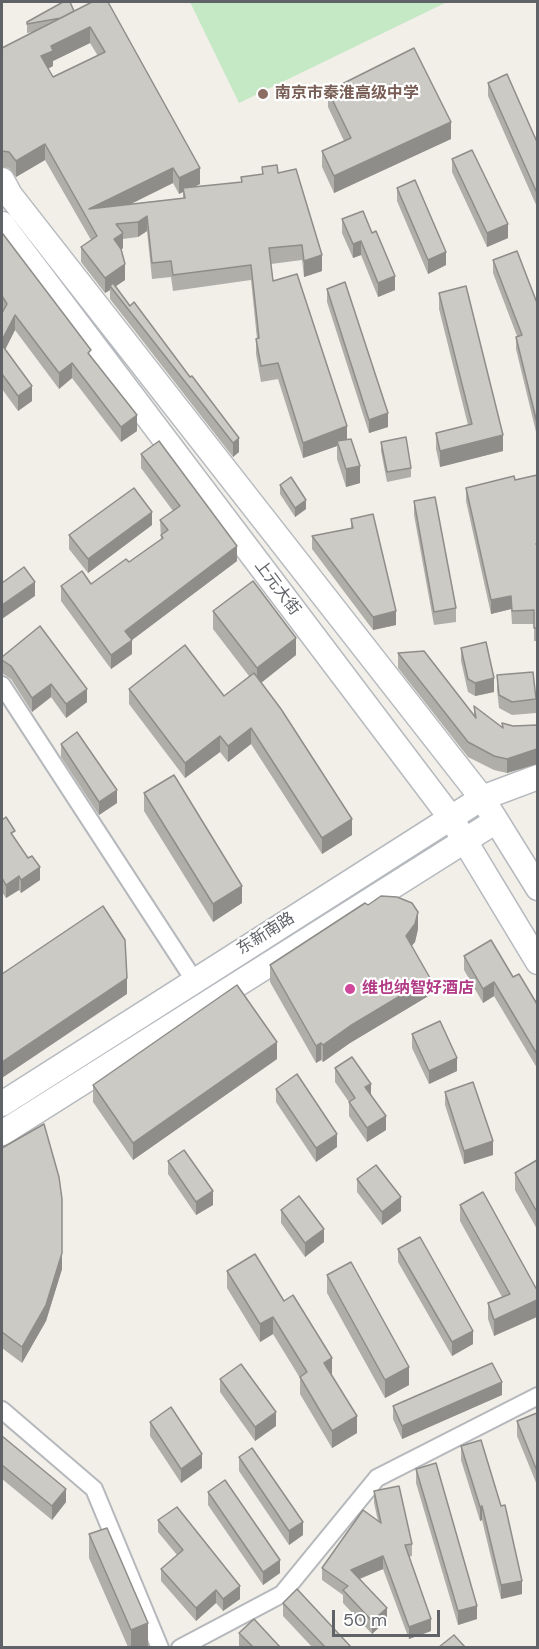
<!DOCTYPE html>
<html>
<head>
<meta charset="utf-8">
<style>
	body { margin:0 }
	#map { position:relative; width:539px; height:1649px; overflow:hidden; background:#f1efe8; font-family:"DM Sans",sans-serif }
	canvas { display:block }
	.frame { position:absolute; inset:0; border:3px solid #5f6368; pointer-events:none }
	.scale { position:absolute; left:332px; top:1610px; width:108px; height:27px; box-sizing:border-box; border:3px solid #5f6368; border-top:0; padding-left:8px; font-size:18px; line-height:21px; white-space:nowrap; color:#5f6368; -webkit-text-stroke:4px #fff; paint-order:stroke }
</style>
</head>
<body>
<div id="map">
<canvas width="539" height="1649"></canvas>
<div class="frame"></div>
<div class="scale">50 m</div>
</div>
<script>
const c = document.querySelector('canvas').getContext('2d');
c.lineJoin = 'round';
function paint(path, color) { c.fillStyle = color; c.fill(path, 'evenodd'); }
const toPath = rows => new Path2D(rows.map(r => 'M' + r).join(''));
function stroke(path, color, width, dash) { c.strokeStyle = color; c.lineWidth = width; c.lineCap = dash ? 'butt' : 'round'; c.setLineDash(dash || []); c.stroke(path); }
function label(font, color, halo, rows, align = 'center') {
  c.font = font + ' "DM Sans","Noto Sans SC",sans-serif'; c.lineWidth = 4.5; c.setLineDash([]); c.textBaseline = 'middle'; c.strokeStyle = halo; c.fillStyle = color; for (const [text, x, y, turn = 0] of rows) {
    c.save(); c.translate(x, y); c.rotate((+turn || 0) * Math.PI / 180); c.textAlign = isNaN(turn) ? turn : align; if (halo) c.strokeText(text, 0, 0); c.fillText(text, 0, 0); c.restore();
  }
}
paint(toPath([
	[190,2,447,2,239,103]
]), '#c5e8c5');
const minor = toPath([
	[2,685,194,980],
	[2,1410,94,1489,160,1648],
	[180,1648,282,1594,377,1478,538,1396]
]);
const secondary = toPath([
	[2,180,10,195,482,798,538,888],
	[2,224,451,818,538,962],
	[2,1104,482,798,538,777],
	[2,1133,496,821]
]);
stroke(minor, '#b5b8bc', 20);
stroke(secondary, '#b6babf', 27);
stroke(minor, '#fff', 16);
stroke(secondary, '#fff', 24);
paint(toPath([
	[92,2,200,184,193,187,241,182,262,174,262,167,278,173,322,271,304,277,302,260,271,264,273,281,347,440,360,483,346,487,337,459,337,446,303,458,278,379,261,382,256,354,256,339,257,339,251,280,173,291,171,277,152,279,147,231,138,237,123,239,123,248,121,250,125,280,115,286,130,306,134,302,239,452,233,457,110,299,110,290,105,293,81,262,81,247,91,240,45,160,16,177,9,168,2,167,2,48,33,32,27,33,27,22,74,11],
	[90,43,98,56,53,77,48,69,53,66,53,61],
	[173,183,179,194,183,192,183,198,131,204],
	[488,83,537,142,537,207,488,96],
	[328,91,451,139,334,193,322,167,322,151,344,141,328,107],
	[452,159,508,238,487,247,452,172],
	[397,188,446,265,428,274,397,201],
	[342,219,372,233,395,290,378,297,361,255,353,258,342,233],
	[2,235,91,356,137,431,121,442,72,378,59,389,15,330,5,349,32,401,18,411,2,389],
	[493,260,537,303,537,436,516,349,516,337,517,336,493,273],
	[327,289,388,427,369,433,327,302],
	[439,293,503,451,440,467,436,449,436,433,468,425,439,309],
	[381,442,411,468,411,477,387,482,381,451],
	[141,454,237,561,132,640,132,654,111,669,61,601,61,586,91,584,129,562,161,539,160,520,173,511,141,468],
	[537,475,537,641,534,641,534,624,512,624,511,609,491,614,466,501,466,488,515,480],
	[280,485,306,509,295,517,280,494],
	[414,501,456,608,456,622,434,625,414,515],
	[351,519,396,625,373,630,312,549,312,536,351,528],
	[152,525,88,573,69,549,69,535],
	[213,611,296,655,261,683,352,835,322,854,251,744,228,762,220,752,185,778,129,704,129,689,224,696,249,676,213,629],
	[461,648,494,692,475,696,468,692,461,661],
	[398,653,474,715,474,706,502,727,502,723,513,726,537,725,537,764,507,773,494,770,468,757,398,668],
	[2,657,87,702,66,718,51,697,32,712,11,679,2,673],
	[497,675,536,699,536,713,512,715,499,708,497,689],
	[61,744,117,803,99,815,61,757],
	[144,793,242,903,213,922,144,811],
	[2,820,28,858,40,880,21,893,19,890,6,898,2,892],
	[368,905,418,929,415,942,411,946,430,995,350,1043,323,1062,321,1060,316,1063,270,982,270,965],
	[464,956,513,977,537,1004,537,1068,494,996,483,1003,464,970],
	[412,1034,457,1071,429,1084,412,1048],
	[277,1059,133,1160,93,1102,93,1085],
	[335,1068,371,1094,386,1130,367,1142,349,1116,349,1102,335,1082],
	[276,1089,337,1147,316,1162,276,1102],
	[445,1092,493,1155,464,1164,445,1105],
	[2,1148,62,1269,46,1321,22,1363,2,1348],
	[537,1160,537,1229,515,1190,515,1173],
	[168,1161,213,1205,196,1215,168,1174],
	[357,1179,401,1211,382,1225,357,1192],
	[460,1205,537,1290,494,1336,488,1319,488,1303,502,1297,460,1221],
	[281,1210,324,1242,305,1257,281,1223],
	[398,1249,473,1344,452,1356,398,1262],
	[227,1271,332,1375,357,1433,332,1448,300,1394,300,1378,273,1334,260,1342,227,1288],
	[327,1275,409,1385,385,1398,327,1293],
	[220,1379,276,1426,255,1441,220,1392],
	[502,1395,402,1439,393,1419,393,1406],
	[537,1413,537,1485,517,1436,517,1421],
	[150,1422,202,1468,181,1483,150,1436],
	[2,1436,66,1502,52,1520,2,1479],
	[461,1446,522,1594,501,1599,482,1520,480,1521,461,1460],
	[239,1457,303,1535,289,1545,239,1471],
	[416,1469,477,1619,458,1625,416,1483],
	[374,1491,412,1544,412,1556,409,1557,431,1631,409,1639,383,1569,360,1579,387,1620,372,1634,343,1603,343,1595,322,1580,322,1568,378,1521,374,1503],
	[208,1492,280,1573,263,1585,208,1505],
	[158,1520,240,1599,223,1611,216,1603,196,1621,161,1581,161,1569,177,1555,158,1532],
	[89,1534,148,1647,128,1647,89,1558],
	[283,1603,351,1647,312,1647,283,1616],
	[239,1633,280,1647,241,1647,239,1646]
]), '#afaea9');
paint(toPath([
	[90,27,90,43,53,61,53,66,41,72,41,56,51,46],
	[451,122,451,139,334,193,334,176],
	[45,144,45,160,16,177,16,161],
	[173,168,173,183,90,224,89,209],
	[200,168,200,184,184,192,183,188,183,192,179,194,179,178],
	[147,216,147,231,138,237,138,222],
	[508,224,508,238,487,247,487,233],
	[123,233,123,248,114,255,114,239],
	[361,241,361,255,353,258,353,244],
	[446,252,446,265,428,274,428,260],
	[322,255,322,271,304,277,304,261],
	[125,264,125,280,112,289,110,286,110,290,105,293,105,278],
	[395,276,395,290,378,297,378,283],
	[15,315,15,330,2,356,2,340],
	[72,363,72,378,59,389,59,373],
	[32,386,32,401,18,411,18,396],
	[388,413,388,427,369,433,369,420],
	[137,415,137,431,121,442,121,427],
	[347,426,347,442,337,441,337,446,303,458,303,443],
	[503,435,503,451,440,467,440,451],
	[239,438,239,452,233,457,233,443],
	[360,466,360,483,346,487,346,469],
	[306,500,306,509,295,517,295,508],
	[152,512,152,525,88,573,88,559],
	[237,546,237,561,132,640,132,654,111,669,111,655,125,631],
	[35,582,35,596,2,619,2,605],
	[511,596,511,609,491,614,491,600],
	[396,611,396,625,373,630,373,617],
	[296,638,296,655,257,686,257,668],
	[494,678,494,692,475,696,475,683],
	[51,684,51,697,32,712,32,698],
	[87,689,87,702,66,718,66,704],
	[251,728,251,744,228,762,228,746],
	[220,736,220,752,185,778,185,763],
	[537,749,537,764,507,773,507,759],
	[117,790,117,803,99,815,99,802],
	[352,819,352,835,322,854,322,838],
	[40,867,40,880,21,893,21,880],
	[19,876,19,890,6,898,6,885],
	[242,886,242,903,213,922,213,904],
	[418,912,418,929,415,942,406,953,406,936],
	[127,978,127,994,2,1078,2,1062],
	[430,978,430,995,350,1043,323,1062,323,1045,350,1026],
	[494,982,494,996,483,1003,483,989],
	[277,1042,277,1059,133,1160,133,1143],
	[321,1043,321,1060,316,1063,316,1046],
	[457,1058,457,1071,429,1084,429,1071],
	[371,1084,371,1097,365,1087],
	[386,1116,386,1130,367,1142,367,1128],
	[337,1134,337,1147,316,1162,316,1148],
	[493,1141,493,1155,464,1164,464,1151],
	[213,1191,213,1205,196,1215,196,1202],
	[401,1197,401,1211,382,1225,382,1212],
	[62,1199,62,1269,46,1321,22,1363,22,1347],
	[324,1229,324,1242,305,1257,305,1243],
	[537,1300,537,1317,494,1336,494,1320],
	[273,1317,273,1334,260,1342,260,1324],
	[473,1331,473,1344,452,1356,452,1342],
	[332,1358,332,1376,324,1363],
	[409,1367,409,1385,385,1398,385,1380],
	[502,1382,502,1395,402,1439,402,1426],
	[276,1412,276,1426,255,1441,255,1427],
	[357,1416,357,1433,332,1448,332,1431],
	[202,1454,202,1468,181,1483,181,1469],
	[66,1489,66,1502,52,1520,52,1506],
	[482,1506,482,1520,480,1521,480,1507],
	[303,1522,303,1535,289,1545,289,1531],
	[383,1556,383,1569,351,1582,351,1570],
	[280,1560,280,1573,263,1585,263,1572],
	[522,1581,522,1594,501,1599,501,1585],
	[240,1586,240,1599,223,1611,223,1599],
	[216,1590,216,1603,196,1621,196,1608],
	[477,1606,477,1619,458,1625,458,1611],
	[387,1608,387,1620,372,1634,372,1621],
	[431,1619,431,1631,409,1639,409,1627],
	[148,1623,148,1647,131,1647,131,1630]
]), '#8f8d8a');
const building = toPath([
	[63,2,70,2,74,11,61,18,27,24,27,22,63,2],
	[92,2,108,2,200,168,179,178,173,168,89,209,185,198,183,188,242,182,241,177,263,174,262,167,277,165,278,173,296,169,322,255,304,261,302,245,269,248,273,281,297,274,347,426,303,443,278,363,261,366,256,339,259,338,251,265,173,275,171,261,152,263,147,216,138,222,116,224,123,233,114,239,121,249,125,264,105,278,81,247,97,236,45,144,16,161,9,152,2,151,2,48,92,2],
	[90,27,105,52,53,77,41,56,53,51,51,46,90,27],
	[414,48,451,122,334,176,322,151,351,138,328,91,414,48],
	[507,74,537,142,537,193,488,83,507,74],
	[472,150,508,224,487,233,452,159,472,150],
	[415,180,446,252,428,260,397,188,415,180],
	[363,211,372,233,376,231,395,276,378,283,361,241,353,244,342,219,363,211],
	[3,234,91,350,88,353,137,415,121,427,72,363,59,373,15,315,2,340,2,313,7,304,2,296,2,235,3,234],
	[517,251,537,303,537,423,516,337,522,335,493,260,517,251],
	[345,282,388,413,369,420,327,289,345,282],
	[113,283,130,306,134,302,190,377,192,376,239,438,233,443,110,286,113,283],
	[466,286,503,435,440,451,436,433,472,424,439,293,466,286],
	[2,345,32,386,18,396,2,374,2,345],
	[406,437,411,468,387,472,381,442,406,437],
	[351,439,360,466,346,469,337,441,351,439],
	[159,441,237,546,125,631,132,640,111,655,61,586,82,571,91,584,126,559,129,562,163,538,161,535,168,530,160,520,180,506,141,454,159,441],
	[537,475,537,543,536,544,537,544,537,628,534,628,534,610,512,611,511,596,491,600,466,488,514,476,515,480,537,475],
	[291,477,306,500,295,508,280,485,291,477],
	[134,488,152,512,88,559,69,535,134,488],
	[435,497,456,608,434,612,414,501,435,497],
	[373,514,396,611,373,617,312,536,353,528,351,519,373,514],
	[24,567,35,582,2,605,2,583,24,567],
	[253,581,296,638,257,668,213,611,253,581],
	[40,626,87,689,66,704,51,684,32,698,11,666,2,660,2,657,40,626],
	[486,642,494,678,475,683,468,679,461,648,486,642],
	[185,645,224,696,254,673,281,709,352,819,322,838,251,728,228,746,220,736,185,763,129,689,185,645],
	[424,651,476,718,474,706,503,728,502,723,513,726,537,725,537,749,507,759,494,756,468,742,398,653,424,651],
	[533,672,536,699,512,702,499,695,497,675,533,672],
	[77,732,117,790,99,802,61,744,77,732],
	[174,775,242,886,213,904,144,793,174,775],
	[6,817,15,831,11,833,28,858,32,856,40,867,21,880,19,876,6,885,2,878,2,820,6,817],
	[381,896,397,897,412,903,418,912,415,924,406,936,430,978,350,1026,323,1045,321,1043,316,1046,270,965,365,903,368,905,381,896],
	[103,906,125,940,127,978,2,1062,2,974,103,906],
	[491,940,513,977,519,974,537,1004,537,1054,494,982,483,989,464,956,491,940],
	[237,985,277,1042,133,1143,93,1085,237,985],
	[440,1021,457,1058,429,1071,412,1034,440,1021],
	[352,1057,371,1084,365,1087,386,1116,367,1128,349,1102,355,1098,335,1068,352,1057],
	[297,1074,337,1134,316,1148,276,1089,297,1074],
	[473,1082,493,1141,464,1151,445,1092,473,1082],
	[44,1124,59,1177,62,1199,62,1253,46,1305,22,1347,2,1332,2,1148,44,1124],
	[184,1150,213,1191,196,1202,168,1161,184,1150],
	[537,1160,537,1212,515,1173,537,1160],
	[376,1165,401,1197,382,1212,357,1179,376,1165],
	[483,1192,537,1290,537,1300,494,1320,488,1303,510,1294,460,1205,483,1192],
	[299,1196,324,1229,305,1243,281,1210,299,1196],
	[420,1237,473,1331,452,1342,398,1249,420,1237],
	[255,1254,284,1301,293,1295,332,1358,324,1363,357,1416,332,1431,300,1377,307,1372,273,1317,260,1324,227,1271,255,1254],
	[351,1262,409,1367,385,1380,327,1275,351,1262],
	[492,1363,502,1382,402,1426,393,1406,492,1363],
	[241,1364,276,1412,255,1427,220,1379,241,1364],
	[171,1407,202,1454,181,1469,150,1422,171,1407],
	[537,1413,537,1471,517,1421,537,1413],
	[2,1436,66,1489,52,1506,2,1465,2,1436],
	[481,1440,501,1506,505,1505,522,1581,501,1585,482,1506,480,1507,461,1446,481,1440],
	[252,1448,303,1522,289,1531,239,1457,252,1448],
	[436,1463,477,1606,458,1611,416,1469,436,1463],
	[225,1480,280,1560,263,1572,208,1492,225,1480],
	[399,1486,412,1544,405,1545,431,1619,409,1627,383,1556,351,1570,387,1608,372,1621,343,1590,348,1586,322,1568,363,1510,381,1523,374,1491,399,1486],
	[177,1507,240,1586,223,1599,216,1590,196,1608,161,1569,183,1550,158,1520,177,1507],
	[107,1528,148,1623,131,1630,89,1534,107,1528],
	[297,1589,351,1647,325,1647,283,1603,297,1589],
	[254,1619,280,1647,253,1647,239,1633,254,1619],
	[454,1635,465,1647,439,1647,454,1635]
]);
paint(building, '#cccac5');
stroke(building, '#8f8d8a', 1.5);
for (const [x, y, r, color] of [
	[263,94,6,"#8d6e63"],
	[350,989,6,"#d1479c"]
]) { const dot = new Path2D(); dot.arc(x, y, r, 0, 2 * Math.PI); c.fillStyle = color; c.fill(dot); stroke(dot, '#fff', 2); }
label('bold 16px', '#785e54', '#fff', [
	["南京市秦淮高级中学",275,94]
], 'left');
label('16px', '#5f6368', '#fff', [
	["上元大街",277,588,53],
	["东新南路",266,934,-32]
]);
label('bold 16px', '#b23c85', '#fff', [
	["维也纳智好酒店",362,989]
], 'left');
</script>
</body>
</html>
